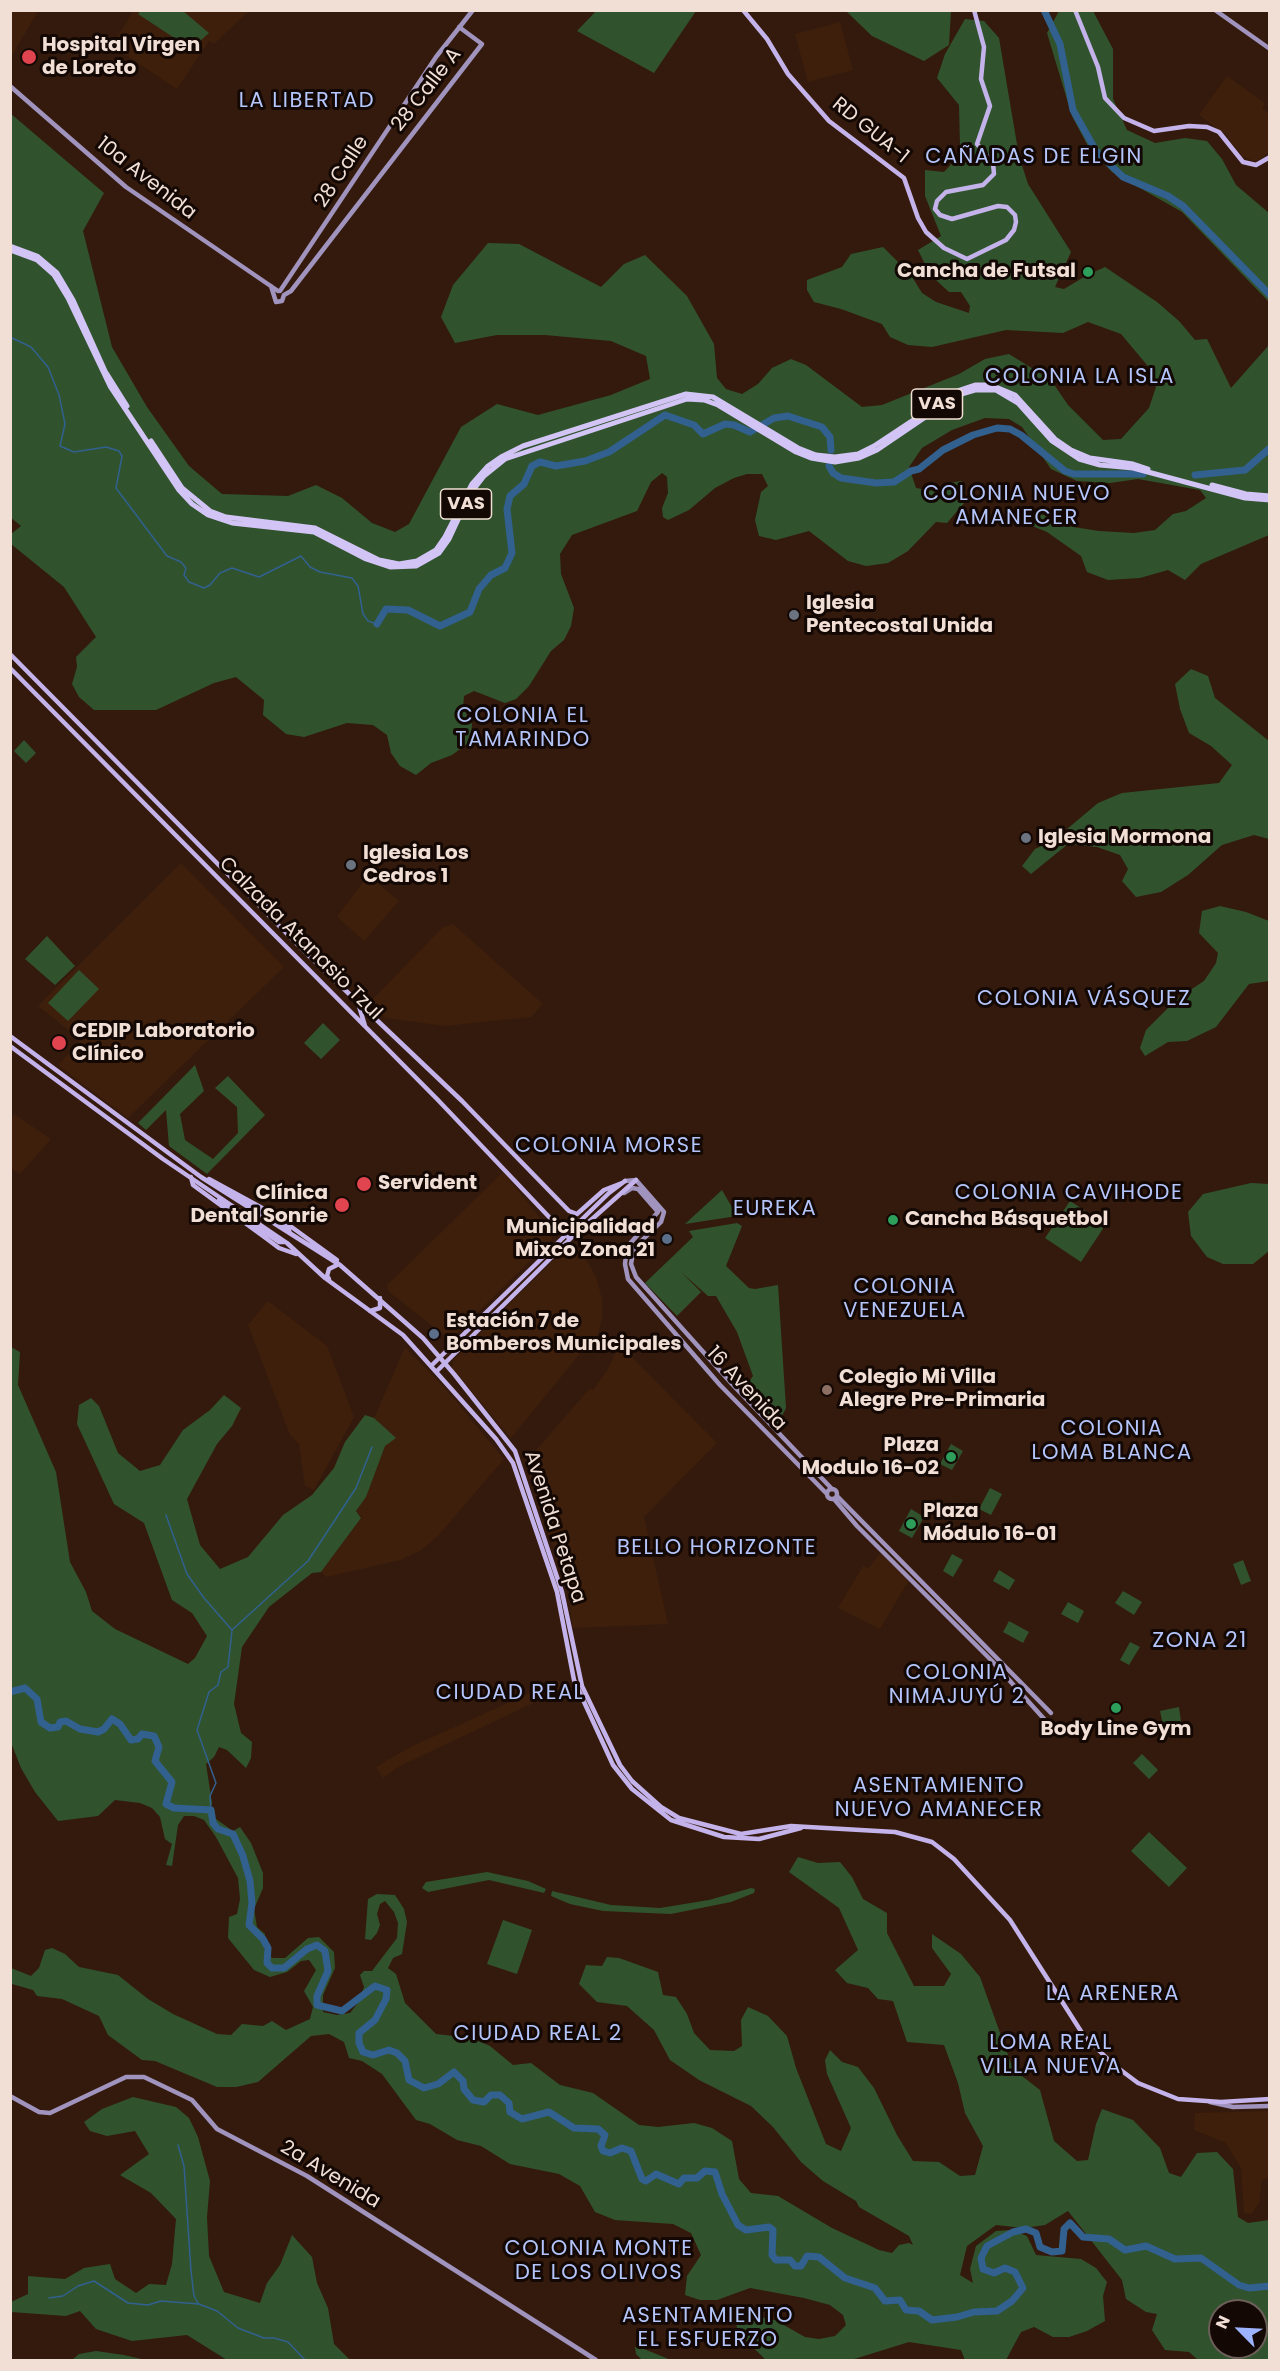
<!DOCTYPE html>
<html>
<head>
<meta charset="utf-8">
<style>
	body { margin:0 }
	#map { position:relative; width:1280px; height:2371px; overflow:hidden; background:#341a0c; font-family:Poppins,sans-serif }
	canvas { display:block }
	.frame { position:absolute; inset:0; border:12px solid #f1dfd6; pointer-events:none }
	.north { position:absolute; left:1208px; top:2299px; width:60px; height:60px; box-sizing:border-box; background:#130804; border:2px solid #6c5e58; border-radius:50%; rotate:294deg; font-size:16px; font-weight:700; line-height:24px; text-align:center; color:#f1dfd6 }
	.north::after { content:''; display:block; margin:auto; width:21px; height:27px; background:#9eb3fd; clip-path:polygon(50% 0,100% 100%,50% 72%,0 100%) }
</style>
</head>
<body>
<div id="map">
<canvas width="1280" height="2371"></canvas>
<div class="frame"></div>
<div class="north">N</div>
</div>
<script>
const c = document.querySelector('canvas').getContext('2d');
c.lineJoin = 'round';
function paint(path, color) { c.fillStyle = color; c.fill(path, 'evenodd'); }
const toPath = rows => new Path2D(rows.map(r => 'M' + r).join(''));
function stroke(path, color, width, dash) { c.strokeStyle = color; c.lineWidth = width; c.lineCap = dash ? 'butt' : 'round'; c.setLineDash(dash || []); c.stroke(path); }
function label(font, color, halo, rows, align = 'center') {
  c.font = font + ' Poppins,sans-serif'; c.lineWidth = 6; c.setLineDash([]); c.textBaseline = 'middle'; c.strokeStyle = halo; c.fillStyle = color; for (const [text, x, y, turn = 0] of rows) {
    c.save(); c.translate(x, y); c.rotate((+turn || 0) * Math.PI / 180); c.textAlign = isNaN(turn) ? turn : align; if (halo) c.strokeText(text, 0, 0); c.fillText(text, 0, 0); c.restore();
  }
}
paint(toPath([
	[10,11,38,11,11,57,10,57],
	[130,11,249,11,214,44,209,41,177,89,112,46,132,13],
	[840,22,853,70,808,82,795,34],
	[1227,76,1265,103,1262,108,1269,113,1269,152,1259,160,1253,161,1242,156,1226,135,1199,115],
	[181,863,284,967,128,1118,58,1065,81,1040,38,1006],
	[368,875,399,901,364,941,337,917],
	[453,924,543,1004,531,1017,445,1026,385,1018,371,1001,443,927],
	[14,1114,51,1139,20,1174,11,1168,11,1119],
	[503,1172,549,1229,552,1239,450,1340,388,1291,387,1285],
	[572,1242,585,1257,596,1277,602,1299,602,1319,597,1336,588,1354,583,1350,511,1438,452,1368,454,1359],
	[268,1301,327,1346,354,1417,314,1490,305,1486,299,1444,290,1435,248,1325],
	[619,1344,717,1443,644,1517,668,1624,573,1628,568,1592,525,1463,589,1389,593,1390,608,1369],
	[405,1347,443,1386,504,1459,438,1536,420,1551,400,1560,326,1577,321,1572,362,1517,356,1512,366,1497,385,1446,395,1438,374,1418],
	[880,1553,909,1580,880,1629,838,1608,863,1566,869,1568],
	[559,1680,563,1689,398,1767,383,1778,376,1767,410,1747],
	[1269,2111,1269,2177,1262,2180,1259,2203,1252,2214,1244,2213,1241,2168,1226,2143,1194,2130,1195,2113]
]), '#3e1f0c');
paint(toPath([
	[141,10,183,11,209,33,191,49,138,14],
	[597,10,696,10,696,11,654,73,577,31],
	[846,11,951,11,949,45,924,61,872,36],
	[1059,11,1093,11,1113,49,1113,99,1127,130,1155,143,1185,138,1207,141,1222,159,1236,185,1269,213,1269,302,1182,212,1112,172,1089,148,1072,116,1047,33],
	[965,19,984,21,999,38,1019,156,1028,184,1071,252,1055,287,1064,289,1084,277,1081,274,1089,266,1094,272,1105,267,1157,302,1179,321,1195,340,1207,339,1231,388,1269,345,1269,535,1201,564,1185,580,1168,570,1140,578,1108,580,1087,572,1081,556,1047,532,1030,525,1031,514,1044,515,1067,526,1099,531,1134,533,1155,530,1173,514,1186,511,1206,498,1200,490,1138,479,1110,483,1077,481,1051,469,1022,427,1009,419,985,418,952,430,922,448,909,467,916,488,934,491,949,483,962,481,959,491,965,502,947,523,936,522,908,551,888,563,866,566,848,561,809,531,776,540,759,536,755,520,761,492,768,486,762,474,747,474,734,478,715,488,689,510,668,520,663,517,662,508,668,493,667,477,662,473,651,482,637,511,572,535,560,554,561,574,574,608,571,626,564,640,551,651,529,686,516,699,505,703,474,691,464,696,463,708,472,724,471,736,467,744,452,755,431,763,416,775,400,766,391,753,387,735,373,725,347,723,304,737,286,734,263,715,264,700,236,677,214,683,156,710,94,710,79,697,72,684,77,667,76,657,96,637,64,587,11,544,11,534,21,526,10,517,10,113,104,193,83,231,112,347,147,407,189,466,222,494,288,496,316,485,342,498,372,523,395,532,409,524,461,427,497,404,538,415,611,395,650,379,646,356,611,341,545,335,497,335,455,343,441,317,453,285,488,243,519,244,601,287,624,264,645,255,687,296,714,344,717,378,726,389,742,394,758,384,772,368,791,359,806,365,862,407,882,405,959,374,985,359,1009,354,1051,380,1068,405,1103,440,1121,439,1149,408,1156,387,1152,371,1121,334,1088,322,1063,333,1006,330,932,347,908,345,890,337,882,324,841,309,814,302,807,290,807,280,842,267,851,254,883,247,911,275,922,293,936,302,969,313,970,306,961,292,949,292,937,281,927,268,918,250,941,236,925,196,925,170,944,172,956,159,960,145,959,105,937,78,945,54],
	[1191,669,1208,676,1215,698,1269,741,1269,839,1254,835,1222,845,1188,875,1161,892,1136,897,1122,881,1128,869,1120,855,1097,847,1068,844,1031,874,1022,866,1035,849,1054,840,1098,803,1122,793,1219,783,1232,765,1211,746,1189,733,1180,709,1175,684],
	[24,740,36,753,26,763,14,751],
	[1220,906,1246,912,1269,921,1269,981,1249,984,1216,1027,1187,1041,1168,1042,1145,1056,1140,1048,1146,1030,1178,998,1204,981,1216,963,1218,953,1199,933,1202,911],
	[47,936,75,966,55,985,25,959],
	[79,970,99,989,68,1021,48,1003],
	[323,1023,340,1040,321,1059,304,1043],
	[195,1065,204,1091,180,1114,185,1140,213,1159,238,1133,237,1107,215,1088,228,1076,265,1115,207,1174,169,1146,166,1110,146,1130,138,1123],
	[1251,1183,1269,1184,1269,1251,1253,1264,1223,1264,1207,1257,1191,1236,1188,1212,1203,1194],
	[722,1190,737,1216,685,1224],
	[1070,1201,1106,1224,1081,1262,1045,1238],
	[737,1223,742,1226,726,1266,749,1288,755,1289,778,1285,786,1408,777,1426,744,1389,753,1376,737,1332,716,1296,708,1296,681,1272,701,1292,677,1316,645,1283,693,1237,689,1231],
	[11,1347,20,1352,18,1385,56,1472,70,1562,86,1592,92,1611,115,1629,188,1664,195,1658,207,1636,192,1613,172,1600,144,1523,114,1504,77,1424,79,1405,91,1398,99,1406,118,1453,140,1471,160,1465,183,1430,210,1410,224,1395,241,1408,232,1426,217,1444,187,1499,200,1545,220,1569,248,1557,283,1515,312,1495,334,1468,345,1442,365,1415,374,1418,396,1438,385,1446,366,1497,356,1511,361,1518,321,1572,312,1573,269,1607,242,1647,234,1704,241,1733,252,1742,251,1758,246,1768,227,1750,219,1747,214,1757,206,1764,212,1803,209,1814,233,1831,240,1827,251,1843,263,1873,263,1888,254,1909,257,1927,265,1934,264,1949,272,1958,285,1958,308,1938,319,1937,334,1952,335,1968,323,1995,323,2012,337,2015,350,2013,358,2003,364,1987,360,1975,364,1971,372,1971,397,1938,398,1923,394,1912,385,1901,380,1904,377,1914,380,1925,377,1933,371,1940,365,1939,368,1899,377,1894,395,1895,404,1909,407,1922,402,1954,393,1958,388,1968,396,1974,405,2003,436,2034,471,2038,490,2046,513,2065,531,2063,560,2085,593,2093,639,2125,658,2127,694,2123,712,2128,732,2141,739,2179,751,2193,778,2196,832,2228,879,2250,892,2253,899,2245,909,2243,913,2245,909,2236,859,2207,856,2201,823,2181,801,2162,773,2127,751,2106,699,2080,670,2060,654,2030,627,2006,597,2002,579,1984,586,1965,602,1966,607,1957,619,1958,658,1972,663,1995,676,1997,687,2014,694,2033,710,2050,734,2051,742,2046,741,2020,748,2007,768,2016,787,2036,796,2068,826,2144,841,2151,851,2128,827,2074,825,2060,830,2050,842,2062,858,2067,874,2088,897,2135,913,2161,939,2162,960,2176,975,2175,983,2146,965,2113,958,2083,944,2045,907,2042,893,2001,878,1999,868,1988,847,1983,835,1970,858,1950,839,1908,789,1872,798,1857,818,1863,840,1862,852,1877,863,1899,887,1913,887,1933,914,1986,944,1986,951,1974,932,1948,932,1934,961,1954,980,1977,1013,2069,1040,2090,1054,2141,1077,2161,1088,2160,1096,2124,1102,2109,1133,2120,1160,2148,1169,2173,1181,2177,1197,2153,1217,2152,1233,2169,1238,2217,1248,2223,1269,2220,1269,2360,1198,2360,1189,2352,1165,2350,1152,2330,1157,2314,1146,2312,1126,2299,1122,2280,1068,2211,1045,2225,1024,2228,996,2225,967,2246,960,2275,973,2283,970,2269,976,2246,996,2231,1011,2230,1027,2236,1036,2255,1081,2259,1096,2268,1107,2282,1103,2296,1105,2321,1087,2331,1069,2337,1053,2337,1034,2327,1021,2332,1006,2360,965,2360,961,2350,909,2342,851,2360,766,2360,738,2333,735,2318,748,2315,775,2320,805,2337,819,2339,835,2336,846,2325,843,2315,830,2305,804,2298,750,2288,717,2300,700,2300,685,2295,687,2276,701,2255,691,2233,673,2224,615,2220,595,2212,580,2186,559,2174,510,2164,481,2146,457,2140,430,2124,416,2120,382,2074,362,2061,349,2058,344,2042,329,2034,311,2036,258,2082,236,2087,217,2087,155,2061,142,2060,108,2035,99,2016,62,1999,37,1996,33,1990,12,1984,11,1968,31,1976,39,1968,45,1950,52,1948,65,1954,79,1967,118,1975,148,1999,173,2014,217,2034,231,2035,242,2024,263,2026,272,2021,286,2030,310,2019,313,2007,304,1991,316,1970,309,1960,301,1961,287,1972,270,1977,254,1970,228,1938,229,1917,237,1914,240,1899,238,1878,216,1837,204,1820,194,1816,184,1816,178,1825,172,1866,166,1865,172,1844,165,1839,160,1817,152,1808,140,1803,115,1800,98,1816,58,1821,35,1792,21,1768,10,1740],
	[1220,2311,1256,2311,1256,2347,1220,2347],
	[951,1444,963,1451,952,1470,940,1464],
	[990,1488,1002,1494,991,1515,979,1509],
	[911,1509,924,1517,912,1538,899,1531],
	[952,1554,963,1560,953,1577,943,1571],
	[1243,1560,1251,1581,1241,1585,1233,1564],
	[999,1570,1015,1580,1009,1590,993,1581],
	[1123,1591,1142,1602,1134,1615,1115,1603],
	[1068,1602,1084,1611,1078,1623,1061,1614],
	[1009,1621,1029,1632,1023,1643,1003,1632],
	[1130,1642,1140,1647,1129,1665,1120,1660],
	[1179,1707,1181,1722,1163,1725,1160,1711],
	[1142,1754,1158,1770,1149,1779,1133,1763],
	[1149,1832,1187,1868,1169,1887,1131,1851],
	[487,1872,528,1881,546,1889,544,1893,489,1880,428,1892,422,1888,426,1882],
	[751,1888,755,1889,754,1893,731,1902,671,1914,603,1911,570,1904,551,1896,552,1891,611,1905,660,1908,709,1900],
	[503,1920,532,1930,517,1974,487,1964],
	[133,2097,176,2107,189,2118,198,2137,210,2181,207,2217,209,2256,224,2292,260,2303,267,2283,280,2265,292,2235,312,2257,317,2283,328,2308,334,2344,350,2360,227,2360,187,2335,132,2341,96,2329,80,2311,66,2316,11,2312,11,2302,28,2294,28,2276,65,2279,84,2268,110,2264,115,2279,136,2293,149,2284,166,2285,172,2264,176,2219,151,2193,120,2175,149,2154,135,2131,107,2136,90,2131,84,2122,102,2109],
	[635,2347,644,2349,671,2360,642,2360,636,2354],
	[96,2351,124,2355,146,2360,72,2360,79,2354]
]), '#30532d');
stroke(toPath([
	[10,337,31,347,48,367,59,395,65,424,60,446,74,452,106,447,119,451,122,456,116,488,167,556,181,562,186,568,184,575,189,582,204,588,210,585,220,573,232,568,259,577,301,556,310,567,320,572,352,578,358,586,363,614,368,621,377,624],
	[166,1515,187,1574,204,1598,232,1630],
	[211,1810,210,1796,216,1783,197,1730,209,1692,218,1685,221,1672,228,1667,232,1630,308,1561,356,1488,372,1447],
	[178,2145,184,2166,191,2271,194,2296,198,2303],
	[49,2298,63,2296,78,2286,94,2281,128,2303,148,2305,161,2301,199,2304,217,2311,238,2328,264,2338,274,2338,288,2342,305,2360]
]), '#32608f', 1.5);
stroke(toPath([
	[1044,10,1060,44,1073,110,1096,151,1123,177,1168,196,1183,206,1270,295],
	[829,466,833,473,841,478,876,483,894,482,911,471,919,469,943,450,973,435,997,428,1010,429,1021,435,1065,471,1074,474,1143,474],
	[1195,475,1245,470,1270,448],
	[377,624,386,609,408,610,440,626,470,612,479,589,491,575,505,568,512,553,507,509,510,496,524,484,532,466,540,462,556,466,585,461,609,452,665,415,694,425,703,434,725,424,734,425,750,432,774,418,788,416,822,427,830,437,831,450],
	[10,1692,25,1688,37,1699,41,1722,50,1728,58,1727,60,1722,66,1721,80,1729,98,1732,104,1729,112,1719,120,1724,131,1740,138,1739,142,1734,154,1736,159,1747,155,1761,172,1782,166,1804,174,1808,211,1810,213,1823,218,1829,233,1834,243,1856,250,1881,252,1903,249,1925,263,1939,268,1948,267,1963,272,1968,284,1968,307,1949,317,1945,325,1951,328,1971,317,1996,317,2005,342,2011,375,1986,387,1990,386,1999,375,2020,359,2033,359,2043,363,2052,373,2055,389,2050,397,2053,405,2061,409,2080,424,2088,438,2084,454,2072,463,2081,464,2089,473,2100,484,2102,491,2095,500,2095,509,2103,510,2112,522,2119,549,2112,574,2128,598,2129,605,2135,601,2146,603,2151,610,2153,622,2148,631,2151,642,2179,646,2181,656,2174,679,2184,684,2178,697,2178,705,2171,715,2172,722,2194,738,2225,746,2230,769,2227,773,2230,772,2255,776,2260,790,2260,795,2266,801,2266,807,2256,819,2257,845,2278,875,2288,885,2301,900,2300,906,2310,919,2311,932,2320,957,2317,974,2312,997,2311,1012,2301,1023,2288,1015,2272,1005,2268,994,2273,983,2269,981,2258,987,2246,1013,2232,1026,2229,1036,2233,1040,2247,1052,2252,1062,2251,1064,2229,1070,2223,1083,2237,1109,2239,1125,2250,1146,2246,1175,2259,1201,2258,1239,2285,1249,2288,1270,2286]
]), '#32608f', 7);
stroke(toPath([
	[1215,10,1270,49],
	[10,86,126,187,278,291],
	[271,286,276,302,282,301,284,295],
	[280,291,436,57,473,10],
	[284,295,291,291,308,269,482,44,459,27],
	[625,1181,636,1180,664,1212,661,1222,634,1248,631,1264,636,1277,732,1384,832,1489],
	[624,1193,632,1188,638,1189,658,1212,627,1247,625,1264,628,1279,720,1385,827,1494],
	'827 1494a5 5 0 1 1 10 0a5 5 0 1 1-10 0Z',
	[837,1496,1051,1713],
	[834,1499,857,1526,992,1661,1045,1720],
	[10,2096,39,2112,50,2113,126,2077,144,2077,192,2100,217,2129,307,2176,596,2360],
	[1210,2102,1233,2107,1270,2106]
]), '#a093bd', 4.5);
stroke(toPath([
	[743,10,767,39,788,74,829,121,904,178,918,218,926,232,944,248,967,259,1006,240,1014,230,1016,222,1015,215,1007,207,998,206,952,219,940,215,935,209,937,201,946,192,983,185,994,174,993,163,977,144,990,106,981,79,984,47,974,10],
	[1075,10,1098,67,1105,98,1124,118,1154,131,1189,126,1207,127,1219,132,1243,162,1256,165,1270,157],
	[10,654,304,951,462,1101,569,1211,577,1214,604,1190,622,1183],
	[10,668,437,1099,570,1239],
	[267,905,268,914],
	[359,1006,365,1026],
	[10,1036,201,1177,340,1265,423,1338,454,1374,515,1451,562,1592,582,1686,620,1765,632,1781,661,1807,679,1818,741,1834,791,1826,895,1832,932,1842,954,1859,1010,1920,1084,2036,1114,2065,1138,2083,1178,2099,1221,2102,1270,2099],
	[10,1046,163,1159,287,1243,325,1278,403,1335,496,1439,513,1463,557,1592,574,1680,613,1765,632,1789,671,1820,724,1837,759,1839,801,1828],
	[191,1177,193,1185,267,1239,279,1248,296,1254],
	[209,1179,275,1215,337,1260],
	[236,1196,288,1228,290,1233],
	[219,1200,279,1242,284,1242],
	[329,1279,327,1276,329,1269,337,1265],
	[370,1311,380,1308,380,1298],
	[432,1365,609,1193,625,1181],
	[437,1371,573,1236,636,1180]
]), '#c4b3ea', 4.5);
stroke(toPath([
	[10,246,37,256,57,273,73,300,105,371,127,406],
	[10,250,37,260,54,275,68,298,110,386,179,490,192,504,208,515,232,523,314,532,366,559,390,567,416,566,439,553,449,539,470,494,484,476,505,459,687,399,704,400,718,405,796,452,811,458,835,462,859,458,877,450,958,395,975,390,996,390,1018,403,1052,441,1079,459,1100,465,1133,468,1245,498,1270,500],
	[151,441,182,488,210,511,226,517,315,528,379,560,399,564,417,561,436,550,445,537,472,484,488,466,501,457,523,446,686,394,713,397,798,448,816,455,835,457,858,454,874,446,957,391,975,385,991,385,1015,395,1055,439,1071,450,1090,458,1133,464,1148,469],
	[1212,485,1246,494,1270,496]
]), '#d2c4f4', 5);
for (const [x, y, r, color] of [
	[29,57,8,"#e0444e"],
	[1088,272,6,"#2e9e5b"],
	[794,615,6,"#6b7280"],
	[1026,838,6,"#6b7280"],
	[351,865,6,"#6b7280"],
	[59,1043,8,"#e0444e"],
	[364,1184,8,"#e0444e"],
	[342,1205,8,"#e0444e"],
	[893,1220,6,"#2e9e5b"],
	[667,1239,6,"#5c6f8a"],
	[434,1334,6,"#5c6f8a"],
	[827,1390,6,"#8d6e63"],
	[951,1457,6,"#2e9e5b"],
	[911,1524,6,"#2e9e5b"],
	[1116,1708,6,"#2e9e5b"]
]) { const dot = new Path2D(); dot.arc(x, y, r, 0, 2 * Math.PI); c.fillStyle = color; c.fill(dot); stroke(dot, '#130804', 2); }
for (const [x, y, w] of [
	[937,404,51],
	[466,504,51]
]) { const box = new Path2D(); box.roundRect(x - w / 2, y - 15, w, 30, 4.5); c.fillStyle = '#130804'; c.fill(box); stroke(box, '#f1dfd6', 1.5); }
label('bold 18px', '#f1dfd6', null, [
	["VAS",937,404],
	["VAS",466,504]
]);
label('bold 20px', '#f1dfd6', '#130804', [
	["Hospital Virgen",42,46],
	["de Loreto",42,69],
	["Cancha de Futsal",1076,272,"right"],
	["Iglesia",806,604],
	["Pentecostal Unida",806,627],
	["Iglesia Mormona",1038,838],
	["Iglesia Los",363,854],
	["Cedros 1",363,877],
	["CEDIP Laboratorio",72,1032],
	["Clínico",72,1055],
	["Servident",378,1184],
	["Clínica",328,1194,"right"],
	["Dental Sonrie",328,1217,"right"],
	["Cancha Básquetbol",905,1220],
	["Municipalidad",655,1228,"right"],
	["Mixco Zona 21",655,1251,"right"],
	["Estación 7 de",446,1322],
	["Bomberos Municipales",446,1345],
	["Colegio Mi Villa",839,1378],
	["Alegre Pre-Primaria",839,1401],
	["Plaza",939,1446,"right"],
	["Modulo 16-02",939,1469,"right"],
	["Plaza",923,1512],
	["Módulo 16-01",923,1535],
	["Body Line Gym",1116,1730,"center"]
], 'left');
label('20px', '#f1dfd6', '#130804', [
	["28 Calle A",427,90,-52],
	["RD GUA-1",870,131,39],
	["28 Calle",342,172,-57],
	["10a Avenida",146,179,38],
	["Calzada Atanasio Tzul",300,939,45],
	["16 Avenida",746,1389,47],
	["Avenida Petapa",554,1527,72],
	["2a Avenida",330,2175,31]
]);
c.letterSpacing = '1.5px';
label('21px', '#b4c5fc', '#130804', [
	["LA LIBERTAD",307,102],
	["CAÑADAS DE ELGIN",1034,158],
	["COLONIA LA ISLA",1080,378],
	["COLONIA NUEVO",1017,495],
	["AMANECER",1017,519],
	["COLONIA EL",523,717],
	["TAMARINDO",523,741],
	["COLONIA VÁSQUEZ",1084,1000],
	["COLONIA MORSE",609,1147],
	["COLONIA CAVIHODE",1069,1194],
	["EUREKA",775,1210],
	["COLONIA",905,1288],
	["VENEZUELA",905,1312],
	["COLONIA",1112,1430],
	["LOMA BLANCA",1112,1454],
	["BELLO HORIZONTE",717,1549],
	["COLONIA",957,1674],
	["NIMAJUYÚ 2",957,1698],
	["CIUDAD REAL",510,1694],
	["ASENTAMIENTO",939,1787],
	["NUEVO AMANECER",939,1811],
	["LA ARENERA",1113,1995],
	["CIUDAD REAL 2",538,2035],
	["LOMA REAL",1051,2044],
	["VILLA NUEVA",1051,2068],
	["COLONIA MONTE",599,2250],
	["DE LOS OLIVOS",599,2274],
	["ASENTAMIENTO",708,2317],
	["EL ESFUERZO",708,2341]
]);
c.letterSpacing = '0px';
c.letterSpacing = '1.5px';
label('22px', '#b4c5fc', '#130804', [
	["ZONA 21",1200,1641]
]);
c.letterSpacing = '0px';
</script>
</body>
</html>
